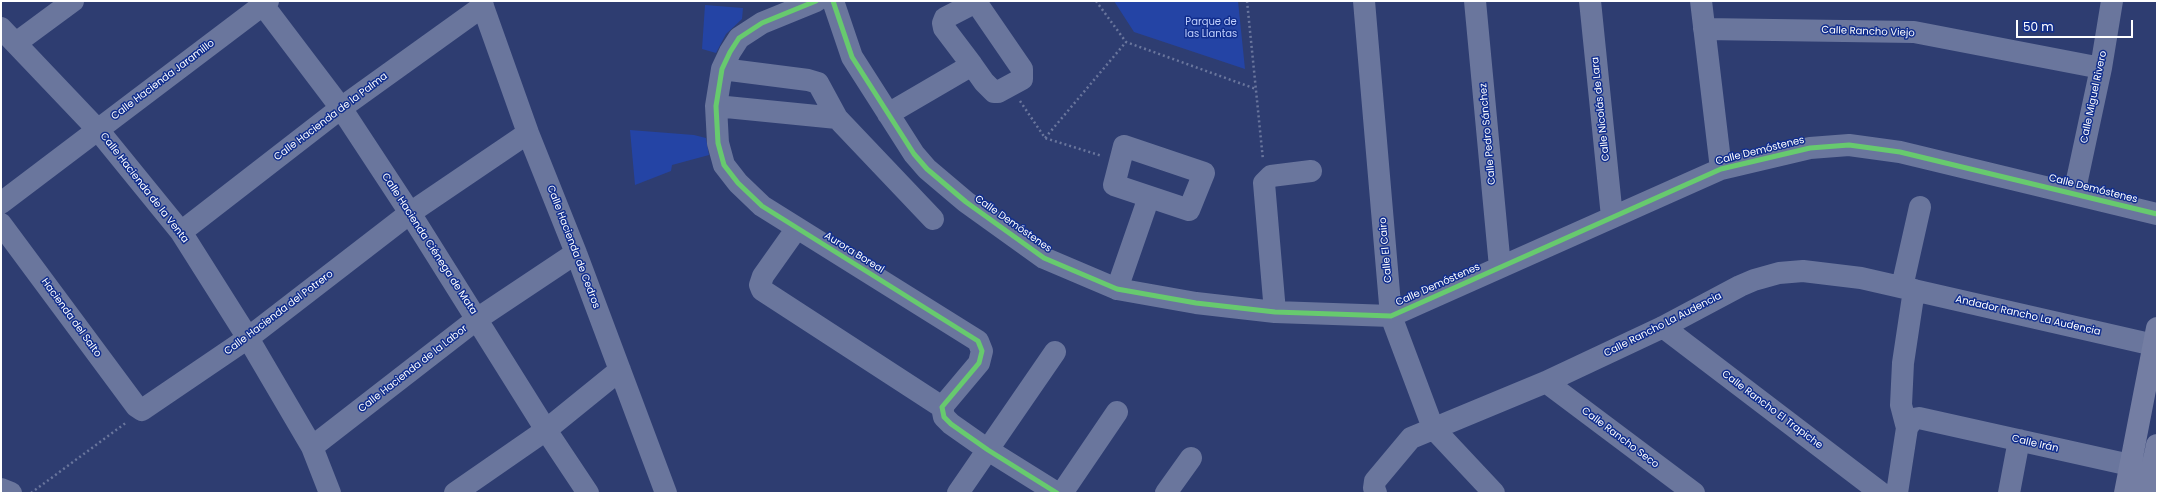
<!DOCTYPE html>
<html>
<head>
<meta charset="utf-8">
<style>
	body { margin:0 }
	#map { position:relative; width:2158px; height:494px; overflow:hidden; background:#2e3d71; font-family:Poppins,sans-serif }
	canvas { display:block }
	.frame { position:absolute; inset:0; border:2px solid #fff; pointer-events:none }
	.scale { position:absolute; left:2016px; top:20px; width:117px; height:18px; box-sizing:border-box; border:2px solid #fff; border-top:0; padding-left:5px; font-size:12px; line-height:14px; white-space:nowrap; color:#fff; -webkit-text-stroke:3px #112e8e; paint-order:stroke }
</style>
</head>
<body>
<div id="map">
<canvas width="2158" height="494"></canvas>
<div class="frame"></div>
<div class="scale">50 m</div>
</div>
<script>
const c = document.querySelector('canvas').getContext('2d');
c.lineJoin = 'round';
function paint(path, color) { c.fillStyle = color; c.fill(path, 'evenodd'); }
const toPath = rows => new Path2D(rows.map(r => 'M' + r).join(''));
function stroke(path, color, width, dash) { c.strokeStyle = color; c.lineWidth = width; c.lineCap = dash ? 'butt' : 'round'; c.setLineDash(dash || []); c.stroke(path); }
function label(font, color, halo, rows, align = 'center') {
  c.font = font + ' Poppins,sans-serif'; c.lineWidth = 3; c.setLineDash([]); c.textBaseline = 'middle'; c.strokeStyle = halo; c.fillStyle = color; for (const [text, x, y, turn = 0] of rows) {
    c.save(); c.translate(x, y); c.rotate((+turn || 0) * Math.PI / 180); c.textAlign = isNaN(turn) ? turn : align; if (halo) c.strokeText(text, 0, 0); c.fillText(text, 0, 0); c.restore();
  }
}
paint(toPath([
	[1114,1,1238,1,1245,69,1134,32],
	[705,5,743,8,742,19,726,34,716,53,702,49],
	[630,130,694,135,706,138,709,155,672,165,671,171,635,185]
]), '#2444a5');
stroke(toPath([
	[1096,1,1126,42,1256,89],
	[1247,1,1263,160],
	[1020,101,1045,138,1102,156],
	[1045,138,1126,42],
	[31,493,127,422]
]), '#6a769d', 2.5, [2, 3]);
stroke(toPath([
	[260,1,341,108,410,213,546,430,588,493],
	[481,1,528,133,576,253,666,493],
	[816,1,762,23,739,38,730,52,722,69,716,106,718,143,724,165,738,183,762,206,978,341,982,351,979,363,942,407,944,417,951,424,988,450,1057,493],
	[833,1,852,57,914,154,927,169,966,202,1044,258,1117,289,1196,303,1275,312,1391,316,1721,169,1810,148,1849,145,1900,152,2157,214],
	[1364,1,1391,316,1433,428,1494,493],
	[1475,1,1500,267],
	[1590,1,1612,217],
	[1701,1,1721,169],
	[1,28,98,130,181,232,248,338,312,447,330,493],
	[1704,29,1914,32,2101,68],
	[16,43,73,1],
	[722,69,808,80,818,83,837,118,933,219],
	[716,106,837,118],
	[888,114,972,65,984,82,994,92,998,92,1022,79,1022,69,976,2,945,18,943,23,944,28,972,65],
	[1124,146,1204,173,1189,210,1114,185,1124,146],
	[2074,194,2101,68,2112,1],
	[1,203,268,1],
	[1,224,136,406,142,410,248,338,410,213,528,133],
	[797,228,763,276,760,285,762,290,942,407],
	[181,232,341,108,483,6],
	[1902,287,1920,207],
	[1117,289,1149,197],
	[1275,312,1264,183,1271,176,1311,171],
	[1663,327,1881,493],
	[1546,382,1694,493],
	[1907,428,1901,405,1903,363,1914,290],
	[312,447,477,319,576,253],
	[1,489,11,493],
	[455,493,546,430,620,370],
	[958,493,1055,352],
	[1062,493,1117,412],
	[1166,493,1191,458],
	[1376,493,1374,488,1375,481,1411,438,1546,382,1663,327,1740,286,1754,280,1779,273,1803,271,1861,278,2154,345],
	[1897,493,1907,428,1913,419,1919,418,2148,469],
	[2009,493,2019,440]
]), '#6a769d', 22);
stroke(toPath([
	[2125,493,2157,328],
	[2147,493,2157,445]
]), '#747ea3', 22);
stroke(toPath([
	[816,1,762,23,739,38,730,52,722,69,716,106,718,143,724,165,738,183,762,206,978,341,982,351,979,363,942,407,944,417,951,424,988,450,1057,493],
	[833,1,852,57,914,154,927,169,966,202,1044,258,1117,289,1196,303,1275,312,1391,316,1721,169,1810,148,1849,145,1900,152,2157,214]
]), '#67ca6e', 5);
label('10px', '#c0d0fd', '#112e8e', [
	["Parque de",1211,22],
	["las Llantas",1211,34]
]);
label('10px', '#fff', '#112e8e', [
	["Calle Rancho Viejo",1868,32,2],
	["Calle Hacienda Jaramillo",163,80,-37],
	["Calle Miguel Rivero",2094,97,-78],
	["Calle Nicolás de Lara",1601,109,-96],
	["Calle Hacienda de la Palma",331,117,-37],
	["Calle Pedro Sánchez",1488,134,-95],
	["Calle Demóstenes",1760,151,-14],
	["Calle Hacienda de la Venta",144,188,52],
	["Calle Demóstenes",2093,189,14],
	["Calle Demóstenes",1013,224,35],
	["Calle Hacienda Ciénega de Mata",429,244,57],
	["Calle Hacienda de Cedros",573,247,69],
	["Calle El Cairo",1386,250,-95],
	["Aurora Boreal",854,253,32],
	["Calle Demóstenes",1438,285,-24],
	["Calle Hacienda del Potrero",279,313,-37],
	["Andador Rancho La Audencia",2028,316,13],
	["Hacienda del Salto",71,318,54],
	["Calle Rancho La Audencia",1663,325,-27],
	["Calle Hacienda de la Labor",413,369,-38],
	["Calle Rancho El Trapiche",1772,410,37],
	["Calle Rancho Seco",1620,438,37],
	["Calle Irán",2035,444,13]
]);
</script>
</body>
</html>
